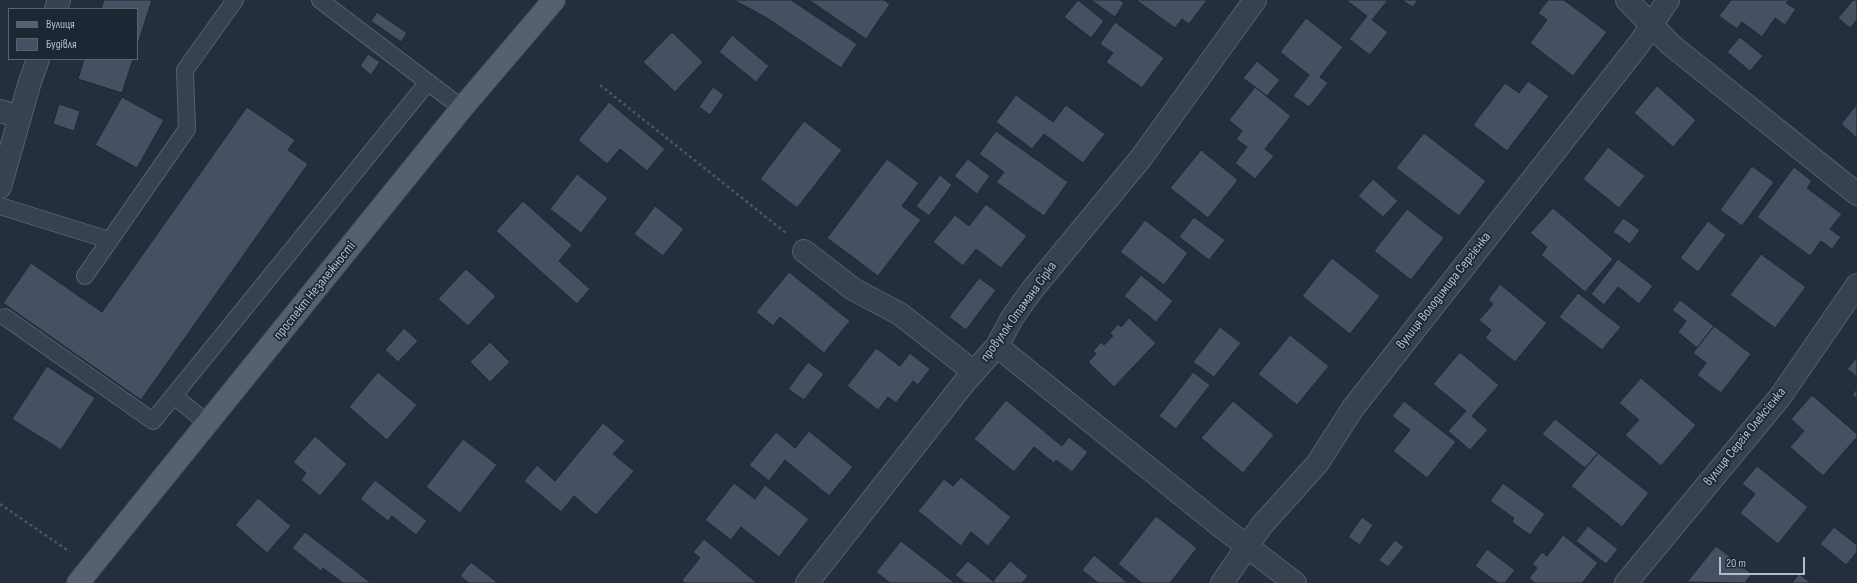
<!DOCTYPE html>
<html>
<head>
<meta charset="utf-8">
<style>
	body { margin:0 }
	#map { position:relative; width:1857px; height:583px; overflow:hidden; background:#242f3e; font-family:"Sofia Sans Condensed",sans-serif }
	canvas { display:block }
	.legend { position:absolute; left:8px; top:8px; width:130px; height:52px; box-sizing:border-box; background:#1d2633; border:1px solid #59626f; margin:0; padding:5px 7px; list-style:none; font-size:12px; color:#b4bcc9 }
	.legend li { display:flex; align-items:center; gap:8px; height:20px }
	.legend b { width:20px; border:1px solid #59626f }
	.scale { position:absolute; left:1719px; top:557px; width:86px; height:18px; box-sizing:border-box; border:2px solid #b4bcc9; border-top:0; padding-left:5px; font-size:12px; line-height:14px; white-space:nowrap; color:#b4bcc9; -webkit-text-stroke:3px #1d2633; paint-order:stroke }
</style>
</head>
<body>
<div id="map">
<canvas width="1857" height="583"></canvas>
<ul class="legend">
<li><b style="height:5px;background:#56606e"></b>Вулиця</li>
<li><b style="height:11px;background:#455162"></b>Будівля</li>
</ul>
<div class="scale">20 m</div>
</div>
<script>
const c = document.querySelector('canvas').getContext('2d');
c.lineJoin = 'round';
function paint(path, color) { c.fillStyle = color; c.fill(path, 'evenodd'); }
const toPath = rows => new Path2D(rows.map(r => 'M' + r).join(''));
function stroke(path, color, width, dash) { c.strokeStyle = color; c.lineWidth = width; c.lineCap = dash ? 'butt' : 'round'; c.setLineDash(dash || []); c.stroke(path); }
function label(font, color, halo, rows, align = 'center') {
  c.font = font + ' "Sofia Sans Condensed",sans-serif'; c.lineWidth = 3.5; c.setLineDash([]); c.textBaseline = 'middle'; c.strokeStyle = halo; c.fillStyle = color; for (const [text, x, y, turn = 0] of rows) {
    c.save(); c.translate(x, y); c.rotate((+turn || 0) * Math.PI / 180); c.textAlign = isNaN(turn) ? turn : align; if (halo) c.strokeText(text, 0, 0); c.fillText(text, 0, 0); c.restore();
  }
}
const building = toPath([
	[104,0,152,0,137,47,137,9,101,9,104,0],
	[734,0,791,0,857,44,841,68,767,18,734,0],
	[809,0,884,0,890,4,866,39,809,0],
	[1078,0,1104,21,1091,38,1064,17,1078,0],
	[1091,0,1120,0,1124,3,1115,17,1091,0],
	[1136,0,1207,0,1189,24,1182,19,1175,28,1136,0],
	[1346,0,1388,0,1372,20,1388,32,1370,55,1349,39,1367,16,1346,0],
	[1401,0,1418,0,1413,7,1401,0],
	[1548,0,1564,0,1607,32,1573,76,1530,43,1547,20,1538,13,1548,0],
	[1731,0,1789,0,1786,3,1796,9,1785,25,1775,18,1762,37,1742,22,1737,29,1719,16,1731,0],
	[1853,0,1857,0,1857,20,1850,28,1838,18,1853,0],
	[377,12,407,33,401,42,371,21,377,12],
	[1306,18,1343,47,1320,77,1328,83,1309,107,1293,96,1309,75,1280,52,1306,18],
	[1115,22,1164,58,1142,88,1106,62,1113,53,1100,44,1115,22],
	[672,32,703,62,675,92,643,62,672,32],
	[732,35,769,66,756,82,719,52,732,35],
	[1740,37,1763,56,1750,71,1727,52,1740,37],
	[368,54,380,62,371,75,360,66,368,54],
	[84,59,133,59,122,93,78,79,84,59],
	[1257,61,1280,80,1267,96,1243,78,1257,61],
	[1528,81,1549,96,1507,151,1473,125,1505,83,1519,93,1528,81],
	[1657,86,1696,120,1673,147,1634,113,1657,86],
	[713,87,724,95,710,115,699,107,713,87],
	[1255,87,1291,116,1265,149,1274,156,1255,179,1235,163,1247,147,1236,139,1242,131,1229,120,1255,87],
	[1016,95,1053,122,1066,105,1105,134,1083,163,1044,134,1032,149,996,122,1016,95],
	[122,97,164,120,137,168,95,145,122,97],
	[609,102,665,149,647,171,620,149,607,164,578,140,609,102],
	[59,104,80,111,74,131,53,124,59,104],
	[1857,104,1857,138,1841,124,1857,104],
	[247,107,295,140,288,150,308,164,141,400,3,303,31,263,102,312,247,107],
	[804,121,842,150,797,208,760,179,804,121],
	[996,131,1068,182,1044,216,996,182,1004,172,979,154,996,131],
	[1424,133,1486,181,1459,216,1396,168,1424,133],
	[1608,147,1645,176,1619,208,1583,179,1608,147],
	[1201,150,1238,180,1208,218,1170,188,1201,150],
	[887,159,919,183,902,206,921,220,878,276,827,238,887,159],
	[968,159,990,176,977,194,954,176,968,159],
	[1752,166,1774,182,1742,226,1720,210,1752,166],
	[1794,167,1812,181,1807,188,1842,214,1830,229,1841,237,1832,249,1821,241,1810,256,1757,217,1794,167],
	[577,174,608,198,581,233,550,209,577,174],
	[940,175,952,185,929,216,916,206,940,175],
	[1373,179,1398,201,1383,217,1358,196,1373,179],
	[523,201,572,245,559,261,590,289,577,304,496,231,523,201],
	[986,204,1027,236,1001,268,976,249,963,266,933,242,955,215,969,226,986,204],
	[655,206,684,229,663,256,634,234,655,206],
	[1553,208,1613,259,1585,292,1541,255,1547,247,1530,233,1553,208],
	[1407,209,1444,238,1411,280,1374,251,1407,209],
	[1194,217,1225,240,1209,260,1179,237,1194,217],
	[1623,218,1640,230,1630,244,1613,232,1623,218],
	[1145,220,1188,253,1164,285,1120,252,1145,220],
	[1708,221,1726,235,1698,272,1680,258,1708,221],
	[1761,254,1806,287,1775,328,1730,295,1761,254],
	[1332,258,1380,296,1350,334,1302,296,1332,258],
	[1618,259,1653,286,1639,304,1618,287,1604,305,1591,294,1618,259],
	[466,269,496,296,468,326,438,299,466,269],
	[789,272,850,321,824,353,780,317,773,326,756,312,789,272],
	[1141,275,1173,301,1156,322,1124,296,1141,275],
	[979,278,996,290,966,330,949,317,979,278],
	[1500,284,1547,323,1515,362,1485,338,1491,330,1479,320,1493,304,1488,300,1500,284],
	[1578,293,1621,327,1602,350,1559,317,1578,293],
	[1680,300,1714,326,1697,348,1678,332,1686,321,1672,310,1680,300],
	[1129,318,1156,343,1114,387,1088,362,1096,354,1093,351,1101,342,1104,345,1113,336,1110,333,1118,324,1121,327,1129,318],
	[1714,326,1751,354,1721,393,1697,375,1706,363,1693,353,1714,326],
	[1220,327,1241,343,1214,377,1193,362,1220,327],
	[404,328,418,341,398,362,385,350,404,328],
	[1290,335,1329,366,1297,405,1258,374,1290,335],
	[490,342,510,362,490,382,470,362,490,342],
	[876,348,900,366,910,353,930,369,918,385,913,381,896,403,888,397,878,410,847,386,876,348],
	[1460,352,1499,385,1472,416,1488,430,1470,450,1448,431,1466,411,1433,384,1460,352],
	[1857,357,1857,377,1847,369,1857,357],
	[808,362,824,374,804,400,788,389,808,362],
	[47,366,95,398,61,450,12,419,47,366],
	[378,372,417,405,387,440,349,407,378,372],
	[1193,372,1210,385,1176,429,1159,416,1193,372],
	[1641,378,1696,425,1661,466,1625,435,1639,420,1619,403,1641,378],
	[1857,388,1857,399,1852,395,1857,388],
	[1812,395,1857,434,1857,437,1823,476,1790,447,1804,431,1791,419,1812,395],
	[1006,400,1062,446,1069,437,1088,452,1072,472,1056,460,1054,463,1034,447,1014,472,974,439,1006,400],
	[1233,401,1274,435,1243,473,1201,438,1233,401],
	[1404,401,1456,442,1427,478,1393,451,1410,430,1392,416,1404,401],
	[1555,419,1598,453,1585,468,1542,434,1555,419],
	[603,423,625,441,613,454,634,471,596,515,574,496,561,512,524,481,537,465,555,481,603,423],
	[809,431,853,467,829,496,785,460,769,481,749,465,776,432,795,448,809,431],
	[315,436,347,464,320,496,301,480,306,473,293,462,315,436],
	[463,439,497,465,460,513,426,487,463,439],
	[1598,453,1649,493,1622,527,1571,486,1598,453],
	[1757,466,1808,507,1778,544,1740,513,1755,494,1742,484,1757,466],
	[961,477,1011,517,988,546,971,532,961,546,918,511,944,479,953,486,961,477],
	[375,480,427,521,416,535,392,516,388,521,360,499,375,480],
	[734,483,755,499,765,485,809,519,779,557,741,527,731,540,705,520,734,483],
	[1503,483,1545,514,1530,535,1512,522,1514,518,1490,501,1503,483],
	[258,498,291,526,267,553,235,525,258,498],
	[1156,516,1197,548,1170,583,1142,583,1118,564,1156,516],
	[1362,517,1373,525,1360,545,1348,537,1362,517],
	[1588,526,1618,549,1606,564,1576,541,1588,526],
	[1834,527,1857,545,1857,552,1846,565,1820,544,1834,527],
	[305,532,371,583,343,583,323,568,321,571,292,548,305,532],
	[1563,535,1598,563,1582,583,1535,583,1529,578,1537,568,1532,564,1542,552,1547,556,1563,535],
	[704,539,757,583,685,583,682,580,700,558,693,552,704,539],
	[1395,540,1404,547,1388,567,1379,560,1395,540],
	[901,541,955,583,890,583,876,572,901,541],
	[1716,546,1752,574,1746,581,1749,583,1687,582,1716,546],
	[1487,549,1515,570,1505,583,1498,583,1475,566,1487,549],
	[1094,555,1128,583,1098,583,1082,570,1094,555],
	[968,561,993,581,995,583,965,583,955,575,968,561],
	[1010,561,1028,576,1022,583,995,583,993,581,1010,561],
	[471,562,498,583,469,583,460,576,471,562],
	[1799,574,1811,583,1792,583,1799,574]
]);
paint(building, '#455162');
stroke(building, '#1f2835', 1);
const service = toPath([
	[320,0,462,108],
	[0,206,109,240],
	[85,276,187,129,185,70,235,0],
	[5,317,153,421,428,82],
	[174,396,207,423]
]);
const minor = toPath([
	[1627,0,1671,45,1857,194],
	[56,9,59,0],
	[0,111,20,117],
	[0,187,29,85,38,59],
	[804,251,853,289,900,314,974,372],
	[997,346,1219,525,1295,583],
	[807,583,964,383,997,346,1012,318,1032,290,1141,158,1255,0],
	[1222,583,1262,525,1317,464,1353,408,1639,44,1668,0],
	[1626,583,1780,397,1857,285]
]);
const primary = toPath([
	[78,583,462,108,554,0]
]);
stroke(service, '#565f6c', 18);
stroke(minor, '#565f6c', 24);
stroke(primary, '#414a57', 24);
stroke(toPath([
	[600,85,786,233],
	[0,504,70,552]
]), '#44595c', 2.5, [3, 3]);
stroke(service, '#38414e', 16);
stroke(minor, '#38414e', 22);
stroke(primary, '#56606e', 22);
label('14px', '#b4bcc9', '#1d2633', [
	["проспект Незалежності",315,291,-51],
	["вулиця Володимира Сергієнка",1444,291,-52],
	["провулок Отамана Сірка",1019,312,-54],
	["вулиця Сергія Олексієнка",1745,437,-51]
]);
</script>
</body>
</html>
